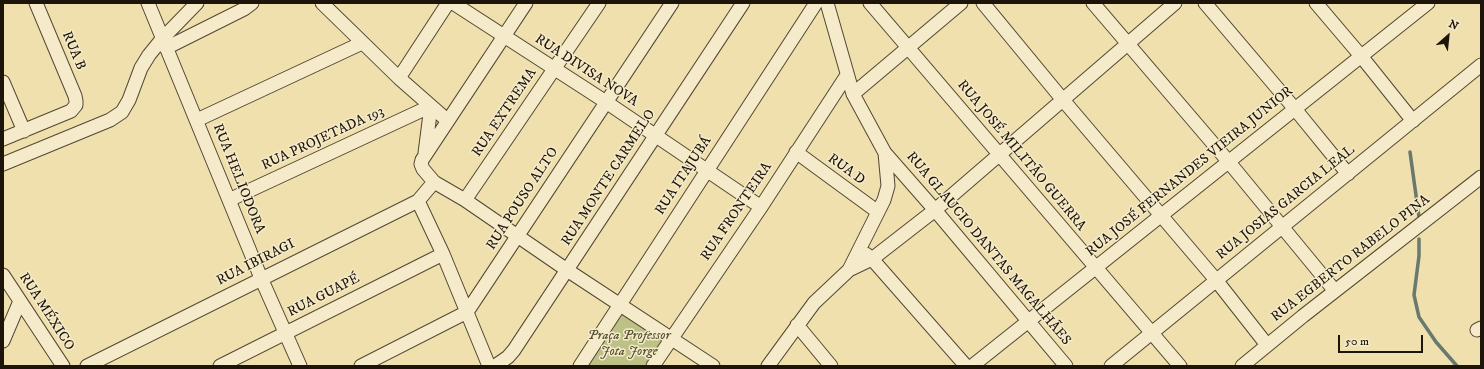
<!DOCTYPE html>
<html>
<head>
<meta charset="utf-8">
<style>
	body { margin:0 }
	#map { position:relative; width:1484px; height:369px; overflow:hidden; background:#efe0ae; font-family:"IM FELL DW Pica",serif }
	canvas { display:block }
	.frame { position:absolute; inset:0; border:4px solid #1d140a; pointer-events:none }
	.north { position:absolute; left:1428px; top:16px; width:40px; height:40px; -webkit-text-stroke:3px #f5ebca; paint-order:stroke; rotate:27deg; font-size:11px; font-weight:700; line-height:16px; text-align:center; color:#1d140a }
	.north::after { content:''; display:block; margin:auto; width:14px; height:18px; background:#1d140a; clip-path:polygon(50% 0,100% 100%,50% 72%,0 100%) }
	.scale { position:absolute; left:1338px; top:335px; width:85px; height:18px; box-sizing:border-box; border:2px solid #1d140a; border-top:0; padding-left:5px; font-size:12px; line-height:14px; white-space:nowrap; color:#1d140a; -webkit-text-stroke:3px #f5ebca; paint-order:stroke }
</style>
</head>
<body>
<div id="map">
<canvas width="1484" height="369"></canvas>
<div class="frame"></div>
<div class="north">N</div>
<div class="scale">50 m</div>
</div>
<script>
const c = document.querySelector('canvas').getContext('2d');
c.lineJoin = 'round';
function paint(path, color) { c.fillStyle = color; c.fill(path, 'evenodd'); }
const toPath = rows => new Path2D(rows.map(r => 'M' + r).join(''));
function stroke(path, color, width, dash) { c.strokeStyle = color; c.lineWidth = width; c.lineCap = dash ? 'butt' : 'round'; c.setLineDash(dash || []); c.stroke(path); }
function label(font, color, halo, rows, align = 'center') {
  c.font = font + ' "IM FELL DW Pica",serif'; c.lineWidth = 3; c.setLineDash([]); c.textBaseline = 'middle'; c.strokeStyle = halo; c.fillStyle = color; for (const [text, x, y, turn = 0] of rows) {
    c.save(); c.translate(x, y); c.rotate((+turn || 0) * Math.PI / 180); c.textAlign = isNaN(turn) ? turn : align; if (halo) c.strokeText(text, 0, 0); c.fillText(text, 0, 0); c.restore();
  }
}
paint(toPath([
	[622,314,663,341,646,366,588,366]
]), '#bec186');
stroke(toPath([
	[1410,152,1419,217],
	[1419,239,1419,256,1414,295,1419,317,1436,342,1457,366]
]), '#68796e', 3.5);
const street = toPath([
	[148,3,261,278,300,366],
	[322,3,399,78,448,121],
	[453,3,606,102,761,207],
	[526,3,422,160,421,164,423,169,434,182,465,200,567,270,713,366],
	[870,3,1180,366],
	[983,3,1063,100,1216,280,1267,345],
	[1093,3,1228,161,1335,291],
	[1205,3,1295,109,1348,174],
	[1316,3,1361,56,1413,121],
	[166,48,244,9,252,3],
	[399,78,448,3],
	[3,82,24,131],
	[853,94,961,3],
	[197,120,362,43],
	[3,139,71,111,76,105,76,101,75,96,36,3],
	[796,152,878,212],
	[425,153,431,106],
	[885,153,935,210,1066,366],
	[3,164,110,120,122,112,129,100,141,68,149,55,162,39,197,3],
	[229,200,431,106],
	[465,200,599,3],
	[418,201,443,254,489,366],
	[866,254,872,259,966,366],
	[849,270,872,259,935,210,1175,3],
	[3,275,63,366],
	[797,325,831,366],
	[1477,330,1481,328],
	[3,341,20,301],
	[87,366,418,201,434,182],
	[220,366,443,254],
	[361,366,467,312,672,3],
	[495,366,508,357,514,350,743,3],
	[580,366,816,3],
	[653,366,761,207,847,75],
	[768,366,814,303,849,270,884,200,888,186,885,153,853,94,827,3],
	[972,366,1428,3],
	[1111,366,1481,65],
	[1242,366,1303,316,1481,177]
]);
stroke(street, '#524733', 15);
stroke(street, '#f5ebca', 13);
label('14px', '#1d140a', '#f5ebca', [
	["RUA B",73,51,67],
	["RUA DIVISA NOVA",586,71,33],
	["RUA EXTREMA",505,113,-56],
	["RUA PROJETADA 193",323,139,-25],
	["RUA JOSÉ MILITÃO GUERRA",1021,156,50],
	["RUA D",846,170,36],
	["RUA JOSÉ FERNANDES VIEIRA JUNIOR",1190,172,-39],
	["RUA ITAJUBÁ",684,176,-57],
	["RUA MONTE CARMELO",609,178,-57],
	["RUA HELIODORA",238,179,68],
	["RUA POUSO ALTO",523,199,-57],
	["RUA JOSIAS GARCIA LEAL",1286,203,-39],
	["RUA FRONTEIRA",737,212,-56],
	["RUA GLAUCIO DANTAS MAGALHÃES",988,249,50],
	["RUA EGBERTO RABELO PINA",1351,259,-38],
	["RUA IBIRAGI",256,263,-27],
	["RUA GUAPÉ",324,296,-27],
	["RUA MÉXICO",46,312,57]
]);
label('italic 14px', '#555135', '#f5ebca', [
	["Praça Professor",629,336],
	["Jota Jorge",629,352]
]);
</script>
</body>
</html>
